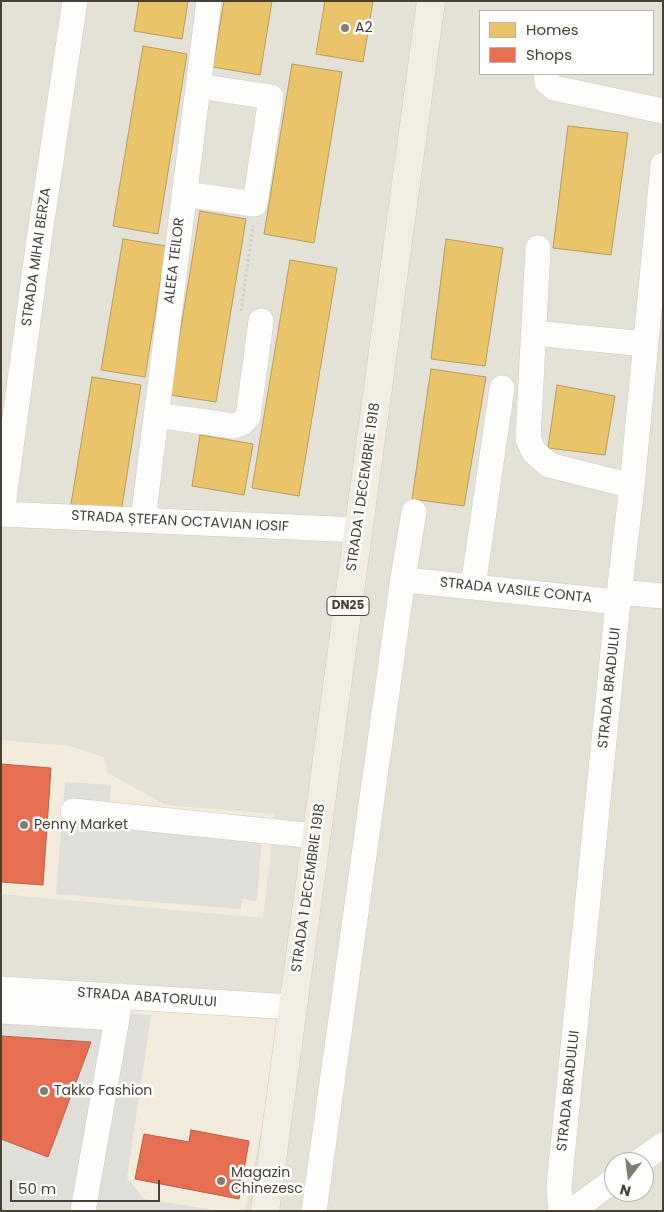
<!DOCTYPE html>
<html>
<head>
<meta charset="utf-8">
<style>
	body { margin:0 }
	#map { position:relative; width:664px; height:1212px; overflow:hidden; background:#f0efe9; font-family:Poppins,sans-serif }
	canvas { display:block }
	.frame { position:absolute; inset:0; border:2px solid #464035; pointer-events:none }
	.legend { position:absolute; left:479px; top:10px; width:175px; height:65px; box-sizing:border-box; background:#fff; border:1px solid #b5b3ae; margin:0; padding:6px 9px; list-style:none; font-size:15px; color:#464035 }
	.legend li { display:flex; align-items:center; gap:10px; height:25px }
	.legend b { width:25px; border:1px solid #b5b3ae }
	.north { position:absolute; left:604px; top:1152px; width:50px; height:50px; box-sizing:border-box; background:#fff; border:1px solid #b5b3ae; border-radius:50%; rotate:195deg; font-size:14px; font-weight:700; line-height:20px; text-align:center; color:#464035 }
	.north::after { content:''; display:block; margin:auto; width:18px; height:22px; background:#827d74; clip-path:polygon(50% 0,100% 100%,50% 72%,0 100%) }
	.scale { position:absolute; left:10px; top:1180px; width:150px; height:22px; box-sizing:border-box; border:2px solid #464035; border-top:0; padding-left:6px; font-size:15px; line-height:18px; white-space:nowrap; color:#464035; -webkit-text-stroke:4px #fff; paint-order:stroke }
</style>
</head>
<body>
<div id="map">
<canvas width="664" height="1212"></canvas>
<div class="frame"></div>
<ul class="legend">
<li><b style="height:14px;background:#e9c46a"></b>Homes</li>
<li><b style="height:14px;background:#e76f51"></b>Shops</li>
</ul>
<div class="north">N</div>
<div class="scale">50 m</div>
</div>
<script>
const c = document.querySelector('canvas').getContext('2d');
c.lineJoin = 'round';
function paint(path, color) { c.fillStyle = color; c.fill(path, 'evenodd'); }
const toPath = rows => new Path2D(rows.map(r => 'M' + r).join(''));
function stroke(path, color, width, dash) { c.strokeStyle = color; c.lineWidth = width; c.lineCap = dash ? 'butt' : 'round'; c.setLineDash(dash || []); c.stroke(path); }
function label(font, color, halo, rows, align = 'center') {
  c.font = font + ' Poppins,sans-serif'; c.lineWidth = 5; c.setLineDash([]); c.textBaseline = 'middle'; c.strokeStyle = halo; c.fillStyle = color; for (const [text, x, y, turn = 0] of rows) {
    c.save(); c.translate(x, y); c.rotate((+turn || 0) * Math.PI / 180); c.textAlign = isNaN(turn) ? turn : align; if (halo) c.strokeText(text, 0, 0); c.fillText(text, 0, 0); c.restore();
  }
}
paint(toPath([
	[1,1,663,1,663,1211,1,1211],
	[480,11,653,11,653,74,480,74],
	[614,1162,644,1162,644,1192,614,1192]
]), '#e4e1d6');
paint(toPath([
	[1,740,69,746,104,757,108,773,165,805,275,814,263,918,1,894],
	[1,1001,284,1020,245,1211,1,1211]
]), '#f3ebdb');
paint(toPath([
	[65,782,111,785,109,811,262,835,257,901,242,899,241,909,56,894],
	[1,1006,151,1015,127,1178,144,1199,209,1209,209,1211,1,1211]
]), '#dfded9');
const homes = toPath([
	[139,1,188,1,182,39,134,31,139,1],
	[224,1,272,1,260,75,213,67,224,1],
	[325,1,373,1,363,62,316,54,325,1],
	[143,46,187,54,158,234,113,226,143,46],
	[292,64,342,72,314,243,264,234,292,64],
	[568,126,628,133,611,255,553,248,568,126],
	[200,211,246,219,216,402,170,395,200,211],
	[123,239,166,246,145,377,101,370,123,239],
	[446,239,503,248,485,366,431,359,446,239],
	[290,260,337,268,299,496,252,488,290,260],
	[431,369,486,377,464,506,412,499,431,369],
	[92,377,141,385,121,513,71,504,92,377],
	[557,385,615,396,605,455,548,448,557,385],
	[200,435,253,444,244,495,192,486,200,435]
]);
paint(homes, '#e9c46a');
stroke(homes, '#b89c5a', 1);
const shops = toPath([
	[1,764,51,768,43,885,1,882,1,764],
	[1,1036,91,1042,48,1157,1,1139,1,1036],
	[191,1130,249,1141,239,1199,135,1179,144,1134,189,1142,191,1130]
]);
paint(shops, '#e76f51');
stroke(shops, '#b76149', 1);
const minor = toPath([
	[546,74,547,82,554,88,663,111],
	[184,194,255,204,271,97,198,86],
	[538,248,528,439,534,452,549,465,632,486],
	[534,333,645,344],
	[156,415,234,426,242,423,248,417,261,321],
	[1,514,359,530],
	[2,514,38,247,75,1],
	[143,520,209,1],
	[415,581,618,602],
	[473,587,502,388],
	[619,592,663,596],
	[73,811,316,836],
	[1,989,292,1007],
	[1,1011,117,1018],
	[639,1162,663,1145],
	[83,1211,121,996],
	[314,1211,403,578,414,512],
	[561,1211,559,1186,618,602,632,486,663,165],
	[572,1211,614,1180]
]);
const major = toPath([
	[265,1211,431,1]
]);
stroke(minor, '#ceccc6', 26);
stroke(major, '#d3cbb6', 29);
stroke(toPath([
	[241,311,253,225]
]), '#d1ceca', 3, [2.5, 2.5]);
stroke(minor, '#fdfdfc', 25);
stroke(major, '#f1ede3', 28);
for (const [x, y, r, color] of [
	[345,28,5,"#827d74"],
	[24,825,5,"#827d74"],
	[44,1091,5,"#827d74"],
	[221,1181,5,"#827d74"]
]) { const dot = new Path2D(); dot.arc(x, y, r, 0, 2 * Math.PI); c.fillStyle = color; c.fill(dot); stroke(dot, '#fff', 2); }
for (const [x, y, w] of [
	[348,606,42]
]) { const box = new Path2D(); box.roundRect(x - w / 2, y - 9.5, w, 19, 4); c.fillStyle = '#fff'; c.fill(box); stroke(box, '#464035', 1); }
label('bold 12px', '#464035', null, [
	["DN25",348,606]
]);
label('14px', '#464035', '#fff', [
	["A2",355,28],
	["Penny Market",34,825],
	["Takko Fashion",54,1091],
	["Magazin",231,1173],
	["Chinezesc",231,1189]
], 'left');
label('14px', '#464035', '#fff', [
	["STRADA MIHAI BERZA",37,257,-82],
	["ALEEA TEILOR",175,261,-83],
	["STRADA 1 DECEMBRIE 1918",364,487,-82],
	["STRADA ȘTEFAN OCTAVIAN IOSIF",180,522,3],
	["STRADA VASILE CONTA",516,591,6],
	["STRADA BRADULUI",610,688,-84],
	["STRADA 1 DECEMBRIE 1918",309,888,-82],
	["STRADA ABATORULUI",147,998,4],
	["STRADA BRADULUI",569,1091,-84]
]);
</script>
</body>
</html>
